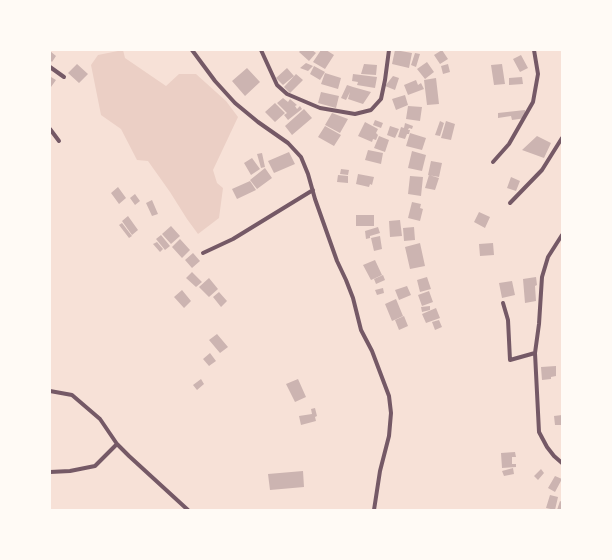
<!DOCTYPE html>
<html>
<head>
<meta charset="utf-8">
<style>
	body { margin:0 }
	#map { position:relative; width:612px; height:560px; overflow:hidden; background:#f7e1d7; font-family:"PT Sans",sans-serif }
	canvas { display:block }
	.frame { position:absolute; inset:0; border:51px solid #fffaf5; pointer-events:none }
</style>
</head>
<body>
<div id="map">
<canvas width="612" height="560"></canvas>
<div class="frame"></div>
</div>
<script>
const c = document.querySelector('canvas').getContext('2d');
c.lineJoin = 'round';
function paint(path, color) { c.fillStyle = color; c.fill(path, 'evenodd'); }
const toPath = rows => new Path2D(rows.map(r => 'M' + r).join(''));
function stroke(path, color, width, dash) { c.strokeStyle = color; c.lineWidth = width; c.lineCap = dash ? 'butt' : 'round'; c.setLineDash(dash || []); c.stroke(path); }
paint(toPath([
	[123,50,125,58,166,86,179,74,196,74,226,101,238,117,213,170,217,183,223,188,219,218,198,234,187,219,170,192,148,161,137,160,121,129,101,115,91,65,98,55]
]), '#ebcfc5');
paint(toPath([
	[301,50,312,50,316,53,309,61,299,52],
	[321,50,326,50,334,55,325,69,313,62],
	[395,50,412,53,409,68,392,64],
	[442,50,448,59,440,64,434,55],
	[50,51,56,56,52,62,50,60],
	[415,53,420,54,416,67,411,65],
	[521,55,528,68,520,72,513,59],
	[427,62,434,72,425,79,417,69],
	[306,63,313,66,308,71,300,68],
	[77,64,88,74,79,83,68,73],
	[364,64,377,65,376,75,361,74],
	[448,64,450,72,443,74,441,66],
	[502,64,505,84,494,85,491,65],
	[314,66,325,72,320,80,310,74],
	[247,68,260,82,245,96,232,81],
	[287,68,294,76,283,85,276,78],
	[325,73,341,78,338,89,321,84],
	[296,74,303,80,290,93,284,87],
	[353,74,377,77,375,88,357,85,358,82,352,81],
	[393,76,399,78,395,90,385,86],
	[51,77,56,80,51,87,50,86,50,80],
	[522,77,523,84,509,85,509,78],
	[436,78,439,104,427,105,424,80],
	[416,80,418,85,421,83,424,89,408,95,404,85],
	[347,85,353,87,371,92,363,104,348,99,350,92,346,100,341,98],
	[321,92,339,96,336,108,318,103],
	[405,95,408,105,396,110,392,99],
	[283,98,288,102,290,99,297,105,295,106,297,109,300,106,302,109,288,120,284,115,287,113,277,103],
	[275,103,285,113,275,122,265,112],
	[408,106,422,107,420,121,406,119],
	[304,109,312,118,292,135,285,126],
	[525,110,526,118,512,120,511,116,498,118,498,113],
	[332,113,348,119,340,133,325,125],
	[375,120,383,123,381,128,373,125],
	[440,121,444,123,440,136,435,135],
	[446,121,455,124,451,140,441,138],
	[365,122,378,129,376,133,378,135,376,140,373,139,372,142,358,136],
	[405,123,413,126,412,129,409,128,408,130,410,130,409,134,407,134,405,139,398,137,401,127,404,128],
	[325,126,341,135,334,146,318,137],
	[390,126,399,129,395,138,387,135],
	[410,133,426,138,422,150,406,146],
	[379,136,389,140,385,152,374,148],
	[537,136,551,143,544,158,522,150],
	[368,150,383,153,381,164,365,160],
	[412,151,426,155,422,171,408,168],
	[289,152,295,164,274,173,268,161],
	[262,153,265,167,261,168,257,154],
	[252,158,260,169,251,175,244,163],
	[431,161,442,163,439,177,428,175],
	[265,168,272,178,257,189,250,180],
	[341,169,349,170,348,175,340,174],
	[358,174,374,177,372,185,370,184,369,187,356,184],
	[338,175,348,176,348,183,337,182],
	[429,175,439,178,435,190,425,188],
	[410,176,423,177,421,196,408,194],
	[511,177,520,181,516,191,507,188],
	[250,181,256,190,237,199,232,189],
	[118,187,126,198,119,204,111,193],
	[135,194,140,201,135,205,130,198],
	[152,200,158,214,152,216,146,203],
	[412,202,421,204,420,208,423,209,420,221,408,218],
	[479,212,490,217,485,228,474,222],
	[356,215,374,215,374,226,356,226],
	[128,216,138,230,132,235,122,221],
	[400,220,402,236,390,237,389,221],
	[122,223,132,236,129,238,119,225],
	[171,226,180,236,171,244,162,234],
	[378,227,380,233,370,236,370,238,366,239,365,231],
	[414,227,415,240,404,241,403,228],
	[161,235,170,246,165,250,156,239],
	[380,236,382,249,374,251,371,238],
	[180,239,190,250,182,258,172,247],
	[157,242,163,249,160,252,153,244],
	[420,243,425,266,410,269,405,247],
	[493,243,494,255,480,256,479,244],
	[193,253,200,261,192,268,185,260],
	[375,260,382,275,371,280,363,265],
	[192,272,202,282,196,287,186,278],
	[383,275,385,280,376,284,374,279],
	[427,277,431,289,420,292,417,280],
	[536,277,537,285,535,286,536,301,525,303,523,279],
	[209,278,218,289,209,297,199,287],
	[512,281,515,295,502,298,499,283],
	[407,286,411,295,399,300,395,290],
	[383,288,384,293,377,295,375,290],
	[182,290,191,301,184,308,174,297],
	[429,291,433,302,422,306,418,295],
	[219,292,227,301,221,307,213,297],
	[396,299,403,316,392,321,385,304],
	[430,306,430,310,422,312,421,307],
	[436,308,440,318,426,323,422,314],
	[404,316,408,326,399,330,395,320],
	[439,320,442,327,435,330,432,322],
	[217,334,228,347,220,353,209,340],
	[210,353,216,361,209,366,203,359],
	[556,366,556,376,551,377,551,379,542,380,541,367],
	[201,379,204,384,197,390,193,385],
	[298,379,306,397,295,402,286,384],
	[315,408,317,416,315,417,316,421,301,425,299,416,312,414,311,409],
	[562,415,562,425,555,425,554,416],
	[515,452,516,457,512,457,512,464,516,464,516,467,502,468,501,453],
	[513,468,514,474,504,476,502,471],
	[541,469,544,473,538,480,534,476],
	[303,471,304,487,270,490,268,474],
	[555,476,562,479,555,492,548,488],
	[550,495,558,497,555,510,546,508],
	[560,501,562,502,562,510,557,510]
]), '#ccb4b1');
stroke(toPath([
	[192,50,215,81,235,103,258,122,288,143,301,157,308,174,315,199,337,261,346,280,353,298,361,330,372,351,389,396,391,413,389,436,380,471,374,510],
	[261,50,277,85,287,94,320,108,355,114,371,110,381,99,385,80,389,50],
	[50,67,64,77],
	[50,129,59,141],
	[493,162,509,144,533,102,538,74,534,50],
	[510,203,542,170,562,138],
	[562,235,548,257,542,277,539,324,535,353,539,432,547,447,554,456,562,463],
	[203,253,233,239,313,190],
	[503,303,508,320,510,360,535,353],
	[50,391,72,395,100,419,117,444,129,456,188,510],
	[50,472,70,471,95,466,117,444]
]), '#755966', 4);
</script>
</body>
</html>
